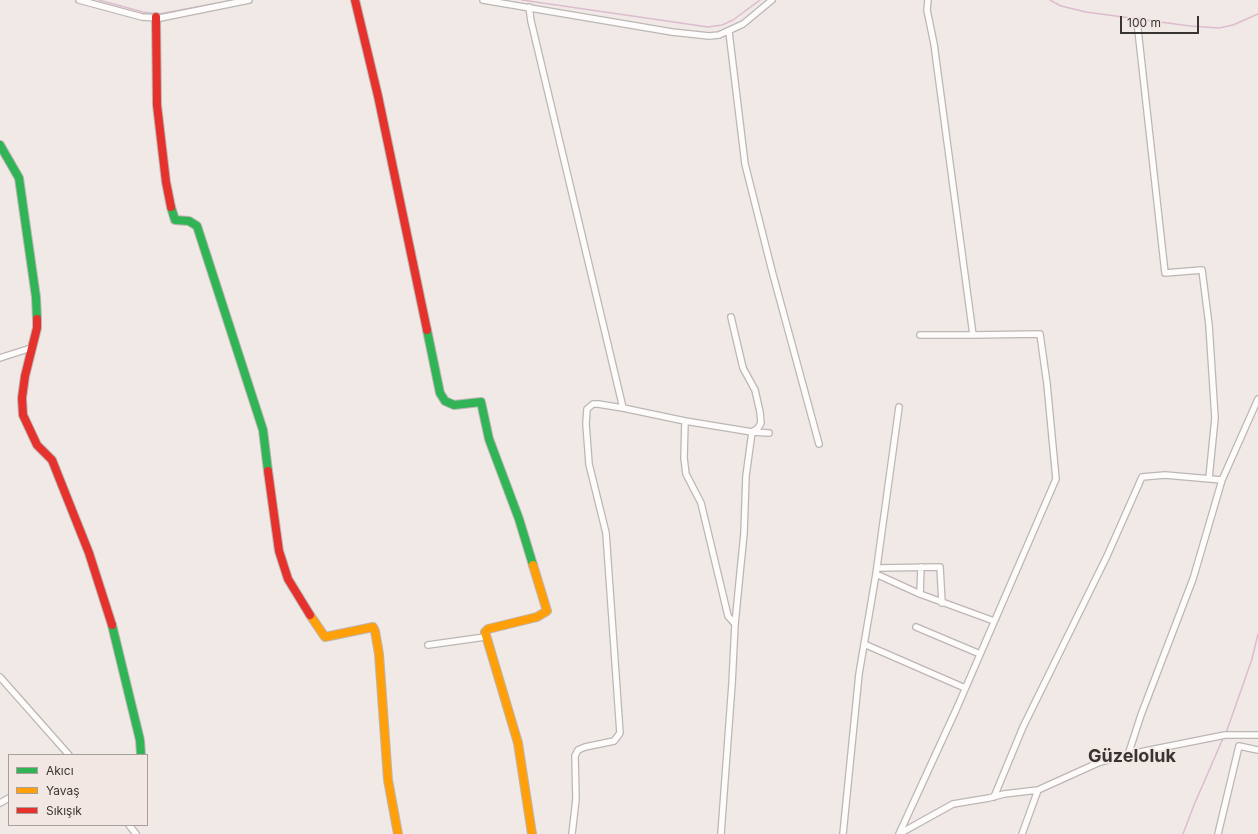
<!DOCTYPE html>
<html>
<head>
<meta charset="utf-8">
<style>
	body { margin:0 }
	#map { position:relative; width:1258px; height:834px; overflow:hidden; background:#f0e9e6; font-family:Inter,sans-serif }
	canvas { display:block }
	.legend { position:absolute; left:8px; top:754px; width:140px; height:72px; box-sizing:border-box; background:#f3e7e3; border:1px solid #a89f9c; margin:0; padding:5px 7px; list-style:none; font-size:12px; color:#383432 }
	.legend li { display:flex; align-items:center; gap:8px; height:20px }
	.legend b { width:20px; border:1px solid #a89f9c }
	.scale { position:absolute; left:1120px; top:16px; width:79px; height:18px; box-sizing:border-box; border:2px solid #383432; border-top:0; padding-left:5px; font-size:12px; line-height:14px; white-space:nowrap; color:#383432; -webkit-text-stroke:3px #f3e7e3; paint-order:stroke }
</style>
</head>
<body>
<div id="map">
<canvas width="1258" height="834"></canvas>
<ul class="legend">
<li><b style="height:5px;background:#30b455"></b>Akıcı</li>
<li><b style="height:5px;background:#ff9f0a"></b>Yavaş</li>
<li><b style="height:5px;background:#e5322d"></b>Sıkışık</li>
</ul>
<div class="scale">100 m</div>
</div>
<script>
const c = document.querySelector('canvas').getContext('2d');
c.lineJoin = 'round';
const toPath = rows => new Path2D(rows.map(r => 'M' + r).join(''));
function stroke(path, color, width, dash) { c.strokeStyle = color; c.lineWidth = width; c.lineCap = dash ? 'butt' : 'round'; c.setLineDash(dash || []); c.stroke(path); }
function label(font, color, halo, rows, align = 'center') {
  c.font = font + ' Inter,sans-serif'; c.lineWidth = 3.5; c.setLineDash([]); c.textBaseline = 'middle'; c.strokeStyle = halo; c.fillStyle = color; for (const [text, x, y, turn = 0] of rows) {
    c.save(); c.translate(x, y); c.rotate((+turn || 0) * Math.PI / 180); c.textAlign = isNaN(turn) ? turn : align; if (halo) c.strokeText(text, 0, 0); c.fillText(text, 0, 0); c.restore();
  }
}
stroke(toPath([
	[99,0,143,12,159,14,234,0],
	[522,0,708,27,722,25,733,20,760,0],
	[1050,0,1061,6,1086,12,1190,26,1219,28,1233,25,1258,14],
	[1226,733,1252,659,1258,634],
	[1183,834,1194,805,1224,736]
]), '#dcbcce', 1.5);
const street = toPath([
	[79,0,142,17,160,18,249,0],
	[483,0,672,32,709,36,719,35,743,24,772,0],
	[529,7,531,21,623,408,598,404,593,404,587,409,586,424,589,464,606,533,620,733,614,741,585,747,578,750,575,756,576,799,572,834],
	[1137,21,1165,273,1202,270,1209,325,1215,418,1209,478],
	[729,32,745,164,772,271,819,444],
	[731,317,743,368,755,390,760,412,761,423,758,428,752,432,769,433],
	[920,335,973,335,934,44,927,10,928,0],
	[0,358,31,348],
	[623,408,685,421,752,432,746,476,744,533,735,624,728,616,701,503,686,474,684,458,685,421],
	[878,568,940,567,942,603],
	[876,574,899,407],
	[920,594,921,567],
	[916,627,980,654],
	[864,644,965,688],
	[428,645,485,637],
	[0,677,69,755],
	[1128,755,1141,715,1193,579,1222,480],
	[994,797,1023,727,1107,556,1142,477,1165,475,1222,480,1258,399],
	[0,803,9,798],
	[129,825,136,834],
	[721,834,732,684,735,624],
	[843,834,859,674,876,574,920,594,994,621],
	[899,834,956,710,1056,479,1047,384,1040,334,973,335],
	[899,834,953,804,989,798,1004,794,1038,790,1100,762,1145,751,1225,735,1258,735],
	[1022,834,1038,790],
	[1218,834,1239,746,1258,750]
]);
const fast = toPath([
	[0,145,19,178,36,297,37,319],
	[171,207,175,220,189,221,197,226,263,430,268,471],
	[427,330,440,393,445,401,454,405,481,402,489,439,519,519,533,565],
	[112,625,140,740,141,755]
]);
const slow = toPath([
	[310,615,325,637,373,627,375,631,379,654,388,780,398,834],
	[532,834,518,743,485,632,488,629,537,617,547,611,533,565]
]);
const jam = toPath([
	[355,0,378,96,427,330],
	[156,17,157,105,166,182,171,207],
	[37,319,37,328,25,376,22,398,23,415,37,445,52,460,89,553,112,625],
	[268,471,279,551,288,579,310,615]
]);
stroke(street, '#bcb6b4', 8);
stroke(fast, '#bcb6b4', 10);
stroke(slow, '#bcb6b4', 10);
stroke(jam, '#bcb6b4', 10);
stroke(street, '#fdfcfb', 5.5);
stroke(fast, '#30b455', 8);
stroke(slow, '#ff9f0a', 8);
stroke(jam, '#e5322d', 8);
label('bold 18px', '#383432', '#f3e7e3', [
	["Güzeloluk",1132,757]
]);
</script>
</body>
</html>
